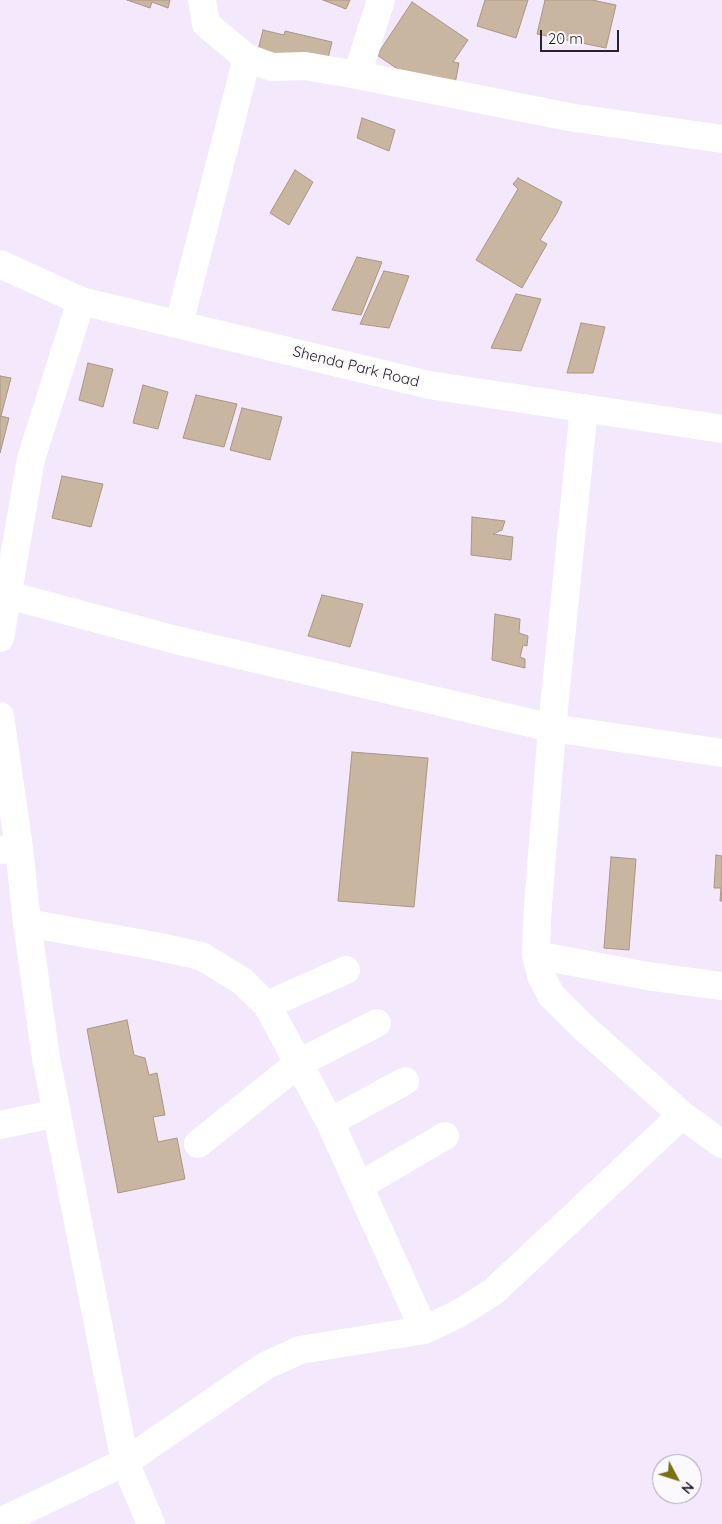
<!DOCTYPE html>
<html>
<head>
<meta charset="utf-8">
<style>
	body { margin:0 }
	#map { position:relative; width:722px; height:1524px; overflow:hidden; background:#f4e8fc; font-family:Quicksand,sans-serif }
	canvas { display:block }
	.north { position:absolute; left:652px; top:1454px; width:50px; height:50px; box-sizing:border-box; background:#fcf9fe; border:1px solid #a7a3aa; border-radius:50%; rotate:130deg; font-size:14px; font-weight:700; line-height:20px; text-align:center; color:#27222b }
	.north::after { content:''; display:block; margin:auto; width:18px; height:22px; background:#7a7111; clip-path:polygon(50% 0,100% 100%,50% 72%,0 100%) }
	.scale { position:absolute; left:540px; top:30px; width:79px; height:22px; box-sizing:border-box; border:2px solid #27222b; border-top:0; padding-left:6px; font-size:15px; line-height:18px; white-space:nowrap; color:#27222b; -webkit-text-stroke:4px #fcf9fe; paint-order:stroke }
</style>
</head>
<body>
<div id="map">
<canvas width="722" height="1524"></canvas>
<div class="north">N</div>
<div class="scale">20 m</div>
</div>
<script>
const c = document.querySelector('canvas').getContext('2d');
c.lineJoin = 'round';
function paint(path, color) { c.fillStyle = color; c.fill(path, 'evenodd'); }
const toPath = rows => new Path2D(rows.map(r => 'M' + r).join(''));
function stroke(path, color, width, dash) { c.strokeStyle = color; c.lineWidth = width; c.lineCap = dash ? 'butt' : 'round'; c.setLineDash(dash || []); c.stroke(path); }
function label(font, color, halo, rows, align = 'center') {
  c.font = font + ' Quicksand,sans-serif'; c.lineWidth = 4; c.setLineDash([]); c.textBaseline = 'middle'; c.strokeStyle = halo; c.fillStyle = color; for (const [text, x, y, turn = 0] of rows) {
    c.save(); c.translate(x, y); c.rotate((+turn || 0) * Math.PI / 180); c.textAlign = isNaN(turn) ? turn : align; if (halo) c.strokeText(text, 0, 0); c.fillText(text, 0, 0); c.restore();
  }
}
const building = toPath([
	[127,0,170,0,168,8,152,2,150,8,127,0],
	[323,0,350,0,346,9,323,0],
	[485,0,528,0,516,38,477,26,485,0],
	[545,0,592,0,616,5,606,48,537,34,545,0],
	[412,2,468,40,453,62,459,63,451,105,377,55,412,2],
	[263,30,284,35,285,31,332,42,326,66,256,58,263,30],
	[362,118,395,130,389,151,357,138,362,118],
	[295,170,313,182,289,225,270,213,295,170],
	[518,178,562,202,557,213,540,240,547,244,522,288,476,260,518,189,513,184,518,178],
	[357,257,382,262,361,315,332,310,357,257],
	[384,271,409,276,389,328,360,324,384,271],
	[516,294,541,299,521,351,491,348,516,294],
	[581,323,605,327,593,373,567,373,581,323],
	[88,363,113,369,103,407,79,400,88,363],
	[0,376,11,378,1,416,0,416,0,376],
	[143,385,168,392,158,429,133,423,143,385],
	[196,395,237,404,224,447,183,438,196,395],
	[242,408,282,417,270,460,230,450,242,408],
	[0,416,9,418,0,453,0,416],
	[62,476,103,484,91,527,52,518,62,476],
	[472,517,505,521,502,530,493,534,513,537,511,560,471,555,472,517],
	[322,595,363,604,350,647,308,636,322,595],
	[495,614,520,619,519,633,528,636,527,646,523,645,520,657,525,659,525,668,492,660,495,614],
	[352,752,428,758,414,907,338,901,352,752],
	[716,855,722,856,722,901,720,901,721,888,714,888,716,855],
	[611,857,636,859,629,950,604,948,611,857],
	[127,1020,134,1055,145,1058,149,1075,157,1073,165,1115,153,1117,158,1142,177,1138,185,1179,118,1193,87,1029,127,1020]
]);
paint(building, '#c9b6a0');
stroke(building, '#a99782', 1);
stroke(toPath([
	[202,0,206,24,247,58,272,67,305,66,357,75,569,117,722,139],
	[357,75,381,0],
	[179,324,247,58],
	[584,408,552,728,537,919,536,955,541,976,551,995,582,1026,682,1115,722,1144],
	[0,591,8,595,176,640,552,728,722,753],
	[0,850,19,848],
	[27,923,155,946,201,956,242,981,267,1005,330,1122,424,1330],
	[536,955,647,976,722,986],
	[267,1005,346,970],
	[330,1122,405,1081],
	[0,1125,57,1113],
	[198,1144,299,1063,377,1023],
	[359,1186,445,1136],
	[0,1522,125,1462,265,1366,300,1350,424,1330,458,1314,493,1292,682,1115]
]), '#fff', 28);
stroke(toPath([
	[0,638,31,459,81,301],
	[0,716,19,848,27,923,46,1058,125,1462,151,1524]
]), '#fff', 28);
stroke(toPath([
	[0,264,81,301,429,385,722,429]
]), '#fff', 28);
label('15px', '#27222b', '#fcf9fe', [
	["Shenda Park Road",356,367,14]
]);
</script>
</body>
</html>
